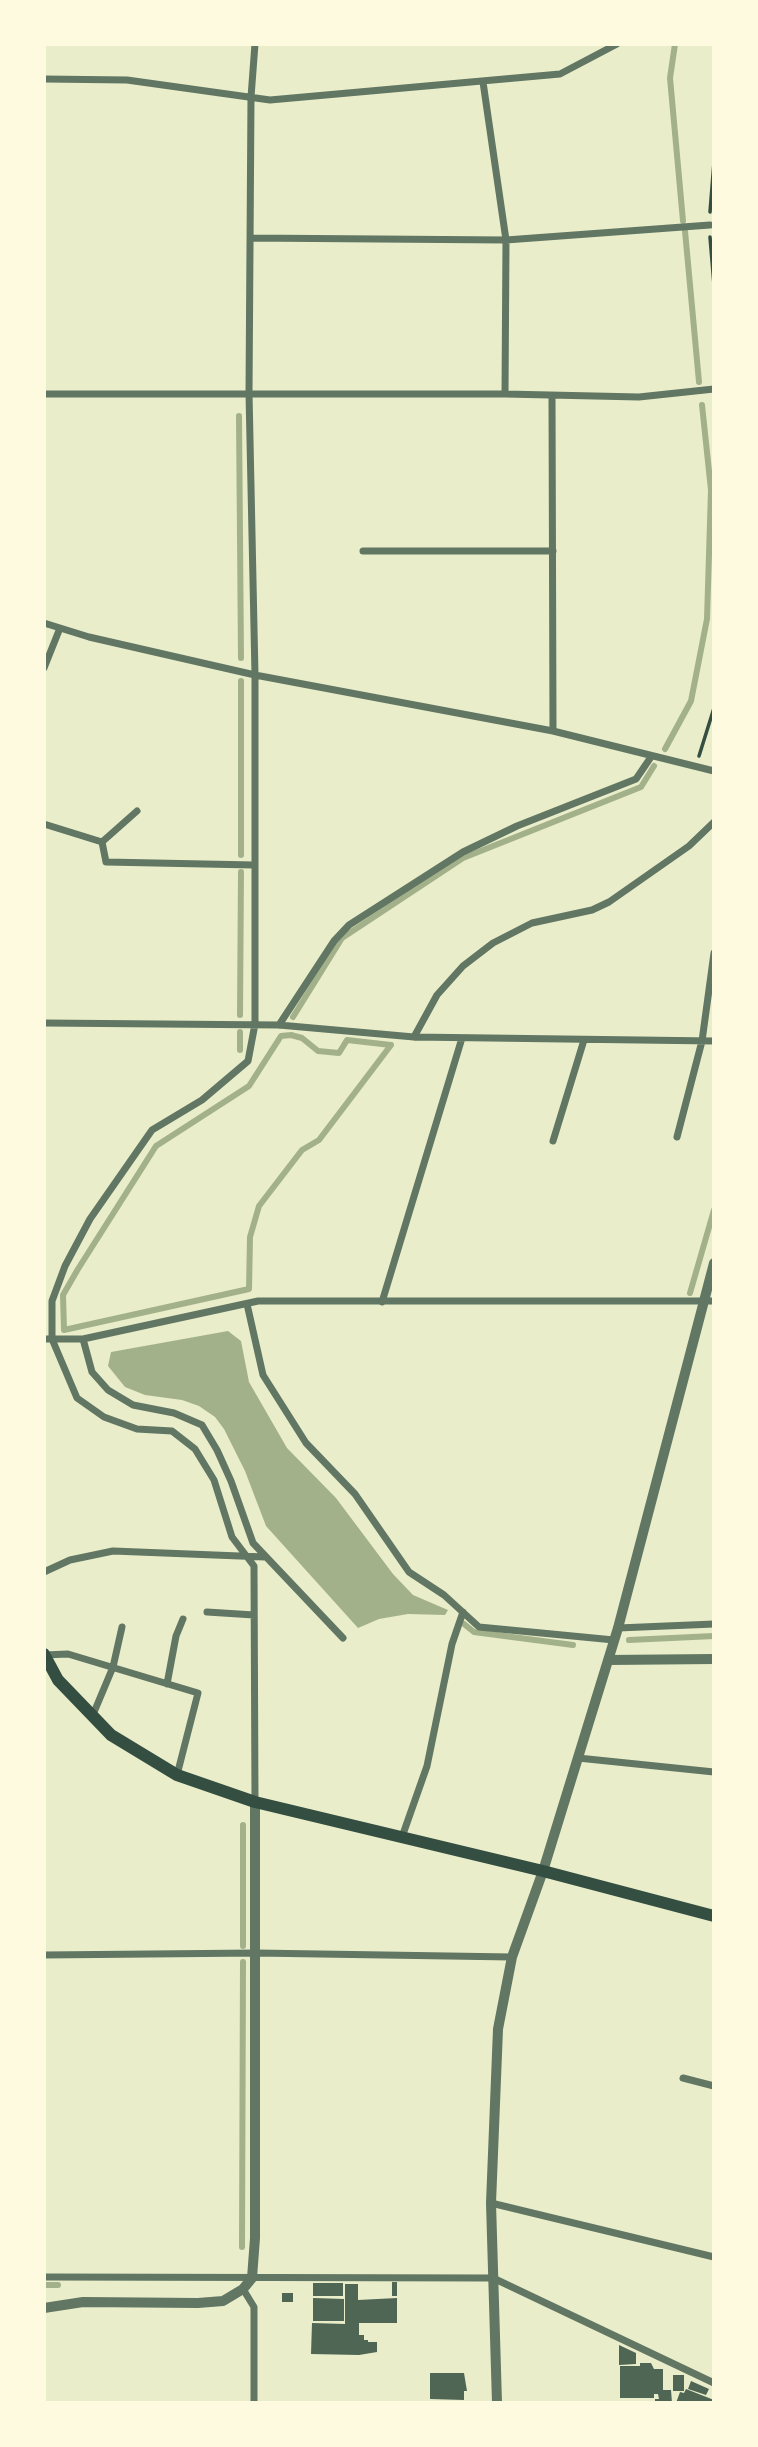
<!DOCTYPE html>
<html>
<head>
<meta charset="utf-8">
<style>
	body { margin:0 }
	#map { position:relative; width:758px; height:2447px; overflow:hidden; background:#e9edc9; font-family:"Space Grotesk",sans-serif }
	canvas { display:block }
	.frame { position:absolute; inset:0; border:46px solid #fefae0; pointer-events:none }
</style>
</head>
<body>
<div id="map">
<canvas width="758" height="2447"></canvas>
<div class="frame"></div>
</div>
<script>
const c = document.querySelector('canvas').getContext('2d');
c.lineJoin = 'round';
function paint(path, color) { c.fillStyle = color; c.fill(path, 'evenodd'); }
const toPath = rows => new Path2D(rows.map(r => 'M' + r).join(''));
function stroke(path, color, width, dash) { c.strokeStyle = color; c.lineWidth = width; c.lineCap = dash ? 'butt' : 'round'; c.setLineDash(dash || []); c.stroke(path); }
paint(toPath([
	[228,1331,241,1341,249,1382,287,1448,336,1498,393,1574,413,1595,448,1610,445,1615,408,1614,379,1619,358,1628,266,1526,245,1471,224,1429,215,1417,199,1406,182,1400,145,1395,125,1387,108,1366,111,1352]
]), '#a3b18a');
stroke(toPath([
	[675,44,670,78,683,221],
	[685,231,699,382],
	[239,416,241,658],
	[665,749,691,701,707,619,711,490,702,405],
	[241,855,241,681],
	[240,1015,241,872],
	[293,1017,342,938,463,858,641,787,654,766],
	[240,1032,240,1050],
	[291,1035,302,1038,318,1051,339,1053,347,1040,391,1045,319,1140,302,1150,259,1206,250,1237,249,1289,64,1330,63,1295,78,1269,156,1146,249,1086,281,1036,291,1035],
	[690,1293,714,1210],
	[464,1624,474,1632,573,1645],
	[629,1640,714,1636],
	[243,1825,243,1946],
	[242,2247,243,1962],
	[44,2285,58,2285]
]), '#a3b18a', 6);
paint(toPath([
	[392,2282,397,2282,397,2296,392,2296],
	[313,2283,343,2283,343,2296,313,2296],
	[345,2284,358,2284,358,2300,397,2298,397,2323,359,2323,359,2335,364,2335,364,2340,368,2340,368,2342,377,2342,377,2352,359,2355,311,2354,312,2323,345,2324],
	[282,2293,293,2293,293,2302,282,2302],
	[313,2298,344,2299,344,2321,313,2321],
	[619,2345,636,2353,636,2364,619,2365],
	[640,2363,651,2363,654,2369,663,2369,663,2390,671,2390,672,2403,655,2403,655,2399,659,2399,658,2394,654,2394,654,2398,620,2398,620,2366,640,2366],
	[430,2373,464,2373,467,2391,464,2391,464,2400,430,2399],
	[673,2375,684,2375,684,2391,673,2391],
	[691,2381,709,2389,706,2395,688,2389],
	[686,2389,714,2400,714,2403,676,2403,680,2392,684,2393]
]), '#4f6655');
stroke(toPath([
	[710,212,714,162],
	[710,237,714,285],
	[699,756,714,708]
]), '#344e41', 3.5);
stroke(toPath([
	[44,79,127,80,270,100,560,74,617,44],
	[483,82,506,240,505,394],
	[250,238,506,240,710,225],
	[44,394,505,394,639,397,714,389],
	[552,396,553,731],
	[363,551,553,551],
	[44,623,89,637,255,675,553,731,714,771],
	[44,668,60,628],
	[44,824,102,842,106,862,254,865],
	[102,842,137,811],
	[44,1023,279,1025,414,1037,714,1041],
	[279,1025,334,941,349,925,463,852,517,826,636,779,651,757],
	[414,1037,437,995,463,966,493,943,532,923,592,910,609,902,689,846,714,822],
	[677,1137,702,1041,714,953],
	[553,1141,584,1040],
	[382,1302,462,1038],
	[247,1304,263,1375,306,1443,355,1494,409,1572,444,1595,479,1627,614,1640],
	[44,1339,83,1339,258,1301,714,1301],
	[83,1339,92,1372,108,1390,133,1405,174,1413,202,1425,217,1450,231,1481,253,1543,343,1638],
	[44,1572,70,1560,113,1551,265,1557],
	[207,1612,254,1615],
	[618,1628,714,1624],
	[44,1655,68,1654,198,1693,177,1775],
	[167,1684,176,1636,183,1619],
	[92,1717,113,1667,122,1627],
	[578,1758,714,1772],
	[255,1802,254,1566,232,1537,214,1480,195,1449,172,1431,137,1429,104,1417,77,1398,52,1339,52,1301,65,1266,90,1219,152,1130,202,1100,248,1061,255,1024,255,675,249,393,251,97,255,44],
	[402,1837,427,1766,452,1644,463,1612],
	[44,1955,256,1953,512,1957],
	[683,2078,714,2086],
	[491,2203,714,2257],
	[44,2277,493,2278,714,2383],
	[243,2289,254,2307,254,2403]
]), '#617663', 7);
stroke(toPath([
	[608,1660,714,1659],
	[44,2308,83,2302,198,2303,223,2301,243,2289,252,2278,255,2238,255,1802],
	[497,2403,491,2203,498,2029,512,1957,543,1871,618,1628,714,1263]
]), '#617663', 10);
stroke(toPath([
	[44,1654,58,1680,111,1735,177,1775,255,1802,543,1871,714,1916]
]), '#344e41', 12);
</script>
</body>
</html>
